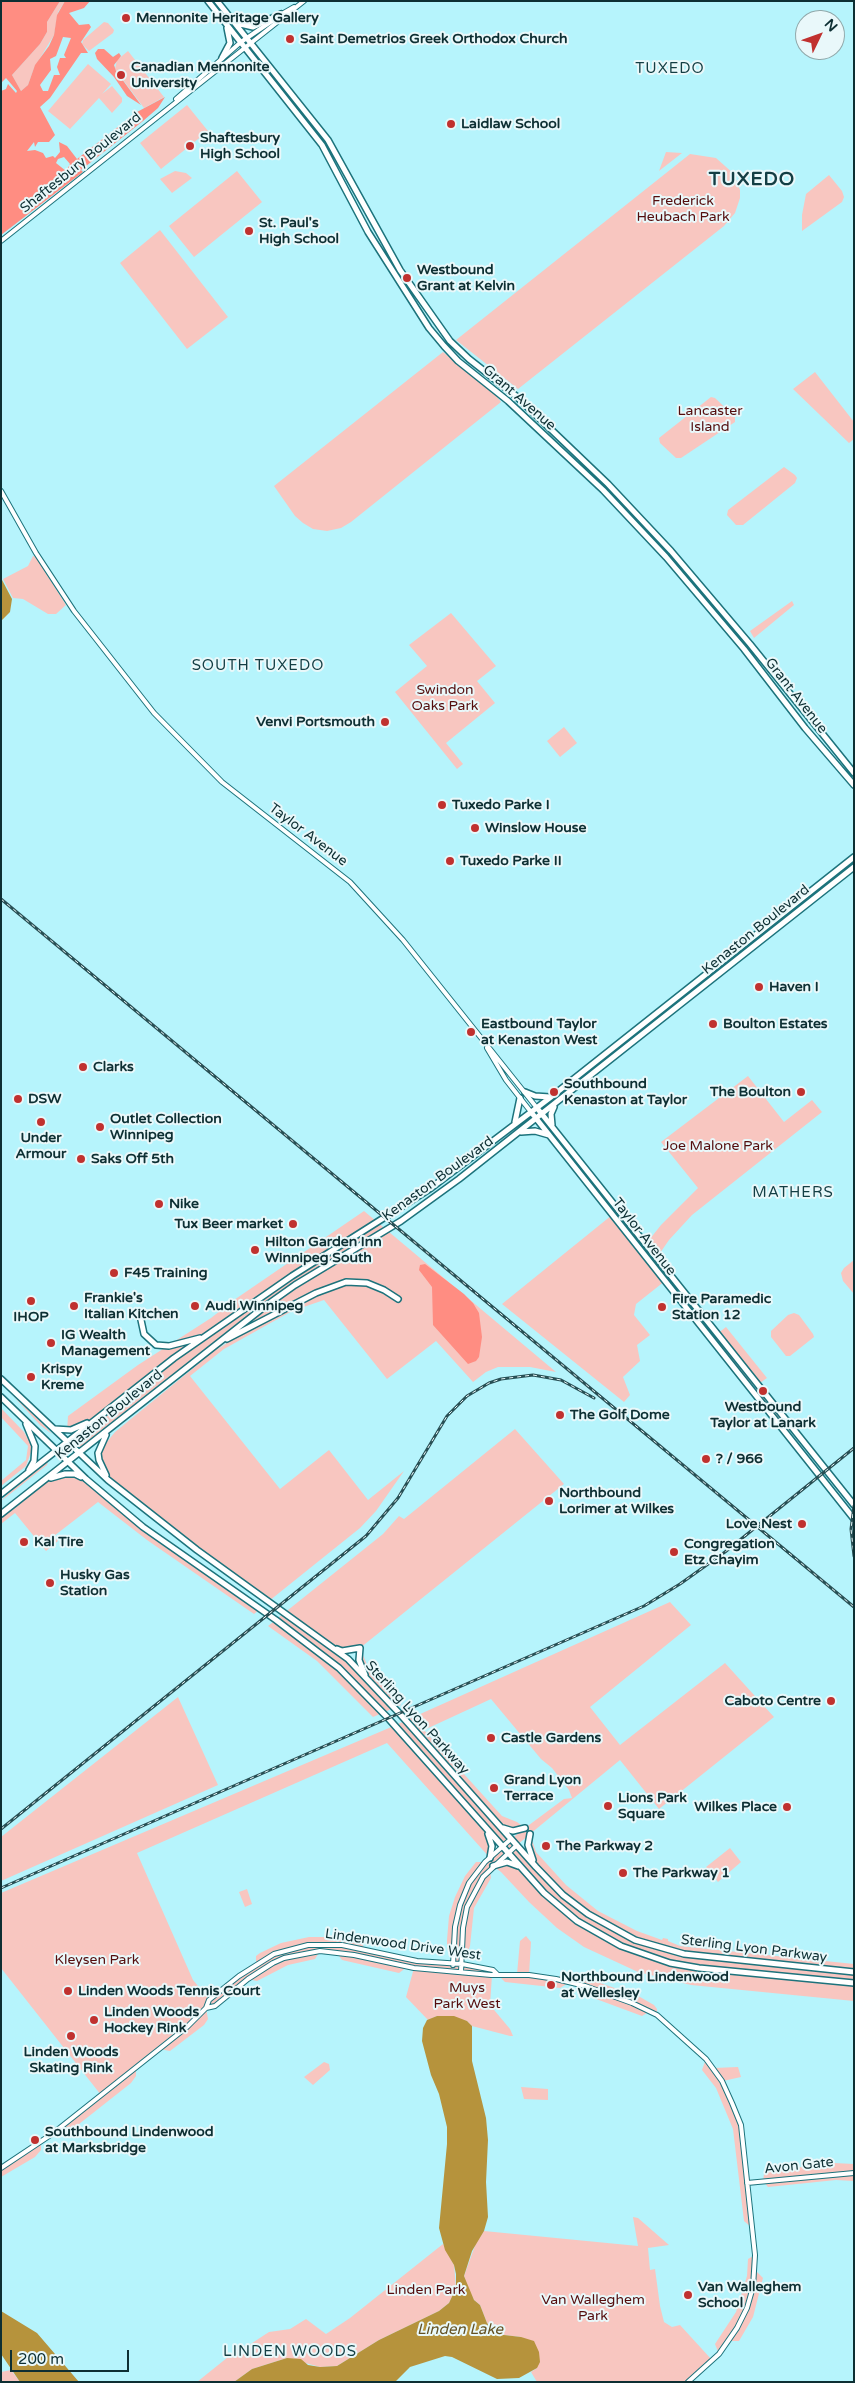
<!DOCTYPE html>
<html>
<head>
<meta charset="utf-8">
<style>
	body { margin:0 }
	#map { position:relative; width:855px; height:2383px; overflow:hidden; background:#b6f4fc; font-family:"Varela Round",sans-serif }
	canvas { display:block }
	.frame { position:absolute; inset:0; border:2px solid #0d2f33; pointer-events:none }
	.north { position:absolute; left:795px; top:10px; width:50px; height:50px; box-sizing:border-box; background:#e9f8fa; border:1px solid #91a8aa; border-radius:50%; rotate:48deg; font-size:14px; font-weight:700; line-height:20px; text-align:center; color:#0d2f33 }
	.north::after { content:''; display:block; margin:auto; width:18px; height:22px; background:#c0312f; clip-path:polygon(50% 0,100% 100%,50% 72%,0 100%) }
	.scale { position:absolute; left:10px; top:2350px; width:119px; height:22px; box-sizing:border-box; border:2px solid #0d2f33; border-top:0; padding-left:6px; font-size:15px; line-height:18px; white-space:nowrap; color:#0d2f33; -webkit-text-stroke:4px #e9f8fa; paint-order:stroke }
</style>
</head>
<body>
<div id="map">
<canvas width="855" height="2383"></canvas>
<div class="frame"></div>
<div class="north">N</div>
<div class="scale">200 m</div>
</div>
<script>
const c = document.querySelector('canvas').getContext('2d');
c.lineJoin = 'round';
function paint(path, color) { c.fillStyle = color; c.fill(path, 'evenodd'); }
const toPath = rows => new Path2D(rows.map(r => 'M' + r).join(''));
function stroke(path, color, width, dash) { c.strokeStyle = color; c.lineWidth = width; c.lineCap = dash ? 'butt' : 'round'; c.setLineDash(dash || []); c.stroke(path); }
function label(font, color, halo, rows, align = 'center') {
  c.font = font + ' "Varela Round",sans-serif'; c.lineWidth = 4; c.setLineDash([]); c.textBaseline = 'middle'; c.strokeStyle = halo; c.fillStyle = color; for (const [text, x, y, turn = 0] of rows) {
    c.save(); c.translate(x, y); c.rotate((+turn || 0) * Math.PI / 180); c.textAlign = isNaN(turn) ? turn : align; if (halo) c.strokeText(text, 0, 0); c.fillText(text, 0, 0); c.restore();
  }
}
paint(toPath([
	[60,1,65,1,58,12,54,35,34,68,28,85,21,91,12,75,40,44,47,32,47,22],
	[104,22,108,23,114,30,113,33,89,51,82,44,83,40],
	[128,51,164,97,144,108,115,69,117,60],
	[88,64,111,84,102,94,112,86,122,98,122,102,112,113,99,98,70,129,48,111],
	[187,105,208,131,161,169,140,143],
	[666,152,682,153,659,171],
	[690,154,716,158,734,174,740,190,740,198,735,213,724,226,518,389,456,340],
	[175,171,186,173,192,178,172,193,160,179],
	[237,171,262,202,194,257,169,226],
	[829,175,842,191,844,197,842,202,802,231,802,215,806,194],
	[160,230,228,317,187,349,120,263],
	[443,352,494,393,501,402,351,522,341,528,327,531,313,529,303,523,295,516,274,486],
	[815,372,854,422,854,439,849,443,793,389],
	[711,397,715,398,735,417,735,422,681,458,676,458,660,443,659,438],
	[784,467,795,475,797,478,795,483,743,525,736,525,727,515,728,510],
	[33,556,36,557,66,605,56,614,48,614,23,599,13,598,3,579,28,566],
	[792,601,794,605,754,638,750,631],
	[451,613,496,666,477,681,495,703,446,743,463,764,457,769,395,692,427,666,409,645],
	[564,727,577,743,560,757,547,741],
	[748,1076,784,1122,812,1100,822,1112,692,1215,669,1240,660,1253,649,1240,661,1225,698,1188,661,1142],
	[364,1211,556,1372,530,1367,498,1367,486,1372,473,1382,436,1341,387,1379,324,1300,292,1311,224,1349,190,1376,280,1489,329,1450,368,1500,404,1471,376,1511,360,1528,269,1601,197,1550,108,1480,98,1453,115,1432,202,1361,136,1407,79,1454,66,1442,92,1421,67,1432,68,1416,138,1365,211,1318,234,1300],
	[304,1298,241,1333,217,1350,248,1322,249,1324],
	[612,1215,665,1281,636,1304,634,1315,650,1335,637,1345,640,1361,623,1377,630,1395,624,1402,502,1304],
	[854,1260,854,1294,843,1281,841,1273,844,1268],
	[794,1313,799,1315,813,1334,814,1337,790,1356,786,1356,771,1337,771,1331,788,1315],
	[701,1319,753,1383,752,1385,699,1320],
	[726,1327,767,1378,757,1385,717,1334],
	[7,1389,41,1422,52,1434,40,1425],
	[757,1390,790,1429,789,1431,787,1431,756,1392],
	[1,1408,24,1432,31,1445,31,1452,26,1466,1,1486,1,1481,26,1460,28,1446,1,1417],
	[515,1429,564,1484,360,1648,368,1667,401,1705,373,1717,317,1661,268,1626,383,1534,399,1516,404,1519],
	[337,1649,360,1649,363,1670,348,1659],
	[48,1462,47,1465,1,1501,9,1492],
	[65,1474,86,1479,143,1527,260,1609,254,1614,147,1540,98,1502,54,1536,58,1541,46,1551,15,1513,1,1524,1,1517,46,1480],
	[670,1602,691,1625,590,1707,620,1745,725,1663,774,1717,659,1809,620,1760,530,1834,536,1852,566,1885,598,1911,637,1931,662,1940,663,1938,668,1939,668,1941,680,1946,854,1964,854,2001,691,1985,638,1972,584,1947,557,1928,529,1902,501,1872,493,1866,490,1869,491,1878,474,1908,470,1946,469,1949,462,1954,462,1964,493,1970,497,1974,517,1974,520,1941,526,1936,531,1942,529,1975,556,1979,565,1972,575,1974,640,1997,654,2005,657,2009,657,2015,650,2011,642,2016,588,1996,585,1986,570,1982,560,1988,505,1982,497,1974,492,1975,490,2005,510,2029,513,2036,510,2036,472,2026,467,2021,437,2016,428,2020,406,1997,414,1968,407,1967,399,1973,342,1960,336,1952,320,1951,315,1959,288,1965,257,1981,248,1979,215,2006,206,2008,208,2019,204,2025,170,2051,159,2049,136,2067,136,2076,131,2083,74,2128,62,2127,101,2095,1,1968,1,1893,389,1728],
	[491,1699,541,1759,552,1768,569,1790,572,1798,564,1799,525,1828,517,1822,502,1816,424,1730],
	[387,1743,490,1858,485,1862,476,1862,465,1876,455,1897,449,1916,447,1940,447,1949,454,1953,452,1964,365,1949,361,1942,356,1939,339,1937,309,1937,281,1943,260,1953,256,1956,256,1964,210,2000,193,1980,137,1853],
	[502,1827,523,1830,511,1839],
	[487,1830,502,1847,490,1857,491,1853],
	[529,1835,528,1840,535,1865,517,1845],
	[508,1852,514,1863,494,1865],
	[178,1697,218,1785,1,1881,1,1837],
	[730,1848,741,1862,718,1882,706,1867],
	[247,1889,252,1904,245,1907,239,1892],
	[706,2059,714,2068,738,2067,741,2077,723,2081,741,2125,752,2228,744,2221,733,2129,716,2088,702,2070],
	[324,2062,329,2064,330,2070,313,2085,304,2077],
	[521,2087,548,2089,548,2100,524,2099],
	[41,2142,41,2150,35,2157,1,2177,1,2168],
	[834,2163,854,2164,854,2181,836,2180,768,2187,763,2181,764,2174,767,2171],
	[633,2217,638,2218,669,2245,648,2248,650,2270,655,2269,660,2306,664,2322,672,2327,680,2325,712,2360,688,2382,537,2382,531,2372,537,2368,521,2337,504,2335,493,2331,487,2323,480,2305,474,2300,468,2288,464,2276,476,2243,484,2231,638,2246],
	[443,2244,454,2265,456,2288,449,2303,439,2311,379,2340,337,2366,320,2367,287,2358,252,2369,234,2382,197,2382,243,2345,246,2347,269,2332,290,2329,306,2319,326,2334,350,2318],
	[755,2255,755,2270,763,2278,753,2317,739,2341,729,2341,719,2354,715,2344,736,2312,747,2276,748,2259],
	[11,2370,20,2382,1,2382,1,2372]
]), '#f8c6c0');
paint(toPath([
	[1,1,60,1,47,22,47,32,40,44,12,75,21,91,28,85,35,65,49,46,54,35,57,15,65,1,90,1,84,8,69,13,79,25,89,24,91,27,81,42,88,53,81,53,50,98,40,107,55,135,49,142,38,142,35,147,34,142,27,151,35,150,43,153,46,158,53,156,55,158,60,152,59,142,67,146,77,159,137,112,165,97,158,108,143,121,81,170,83,172,1,235,1,91,6,89,8,84,16,93,17,91,6,78,1,83],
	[63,37,71,38,64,55,66,58,60,58,57,67,60,75,54,75,48,91,43,91,40,85,51,70,50,59,56,56],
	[64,157,70,164,66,171,56,163,58,159],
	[98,49,104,49,113,57,119,53,121,56,114,65,116,71,141,105,127,96,114,77,97,59,95,53],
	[425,1264,464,1294,473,1303,479,1313,482,1337,479,1357,476,1361,468,1364,433,1325,432,1287,419,1270,420,1265]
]), '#ff8d82');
paint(toPath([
	[1,578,12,599,10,612,1,621],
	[437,2016,454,2016,467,2021,472,2026,472,2061,486,2118,488,2140,486,2182,488,2217,484,2231,472,2251,464,2276,474,2300,480,2305,487,2323,493,2331,504,2335,521,2337,534,2341,539,2352,540,2362,537,2368,519,2378,497,2379,452,2357,445,2356,410,2367,395,2382,234,2382,252,2369,287,2358,301,2359,308,2365,320,2367,337,2366,379,2340,439,2311,449,2303,456,2288,456,2274,454,2265,445,2250,439,2228,447,2144,447,2127,439,2094,431,2075,422,2041,423,2028,427,2020],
	[1,2311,37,2333,79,2382,20,2382,1,2354]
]), '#b6933c');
const minor = toPath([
	[280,15,294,7],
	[176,99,241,42,275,19],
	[1,241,304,1],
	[1,491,36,553,74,611,154,713,222,782,350,882,403,940,537,1108],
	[487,1048,506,1080,531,1112],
	[453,1965,455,1927,460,1905,469,1883,485,1862,511,1839],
	[461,1972,463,1928,467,1907,483,1877,517,1845],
	[206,2008,215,2006,248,1979,273,1963,284,1958,320,1951,354,1955,414,1968,491,1975,529,1975,556,1979,585,1986,632,2003,657,2015,706,2059,722,2081,732,2103,741,2125,755,2255,753,2287,747,2308,737,2328,719,2354,688,2382],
	[1,2168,52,2134,187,2027,206,2008,209,2000,239,1976,274,1954,308,1945,342,1945,417,1961,462,1964,493,1970,497,1974],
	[747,2183,854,2173]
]);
const major = toPath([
	[208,1,322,145,368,232,429,328,444,346,458,361,508,401,603,490,666,557,744,649,805,728,854,785],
	[217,1,328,140,400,270,450,341,469,359,516,396,608,484,671,551,750,644,854,773],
	[236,23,253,27,281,14],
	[222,58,230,43,227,28],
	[525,1092,535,1096,550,1097],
	[537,1108,854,1505],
	[531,1112,854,1519],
	[515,1122,520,1098],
	[552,1125,551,1114,554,1107],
	[521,1132,535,1131,549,1135],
	[143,1315,141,1320,144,1334,156,1345,169,1346,200,1338],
	[227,1339,316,1293,346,1282,367,1283,384,1290,398,1299],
	[1,1379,108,1480,197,1550,348,1659,400,1714,536,1867,563,1895,588,1914,635,1940,684,1954,854,1972],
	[1,1397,86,1479,143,1527,276,1620,339,1668,388,1718,544,1893,577,1921,621,1946,670,1963,699,1968,854,1983],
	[26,1424,35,1446,34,1461,29,1470],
	[55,1429,71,1430,87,1423],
	[106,1475,99,1460,98,1453,106,1435],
	[51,1478,65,1474,75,1474,81,1477],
	[1,1494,174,1358,292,1276,431,1188,551,1097,854,857],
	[1,1514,264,1307,295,1285,401,1221,459,1179,854,867],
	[337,1649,342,1651,360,1648,359,1660,365,1675],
	[503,1828,513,1831,525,1828],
	[488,1834,492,1846,490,1858],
	[530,1834,528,1845,533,1860],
	[493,1866,507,1862,518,1866]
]);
stroke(minor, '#1d737c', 6);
stroke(major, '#1d737c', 8);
stroke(minor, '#fff', 4);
stroke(major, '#fff', 5);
const rail = toPath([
	[1,899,854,1607],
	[854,1506,851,1529,854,1556],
	[1,1829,366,1536,398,1498,447,1416,467,1396,489,1383,501,1379,533,1375,561,1380,594,1398],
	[1,1888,644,1606,680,1584,725,1552,854,1448]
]);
stroke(rail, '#284f54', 3);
stroke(rail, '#e9f8fa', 1, [4]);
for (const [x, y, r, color] of [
	[126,18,5,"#c0312f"],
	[290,39,5,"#c0312f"],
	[121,75,5,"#c0312f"],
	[451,124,5,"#c0312f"],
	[190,146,5,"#c0312f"],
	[249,231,5,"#c0312f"],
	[407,278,5,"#c0312f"],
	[385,722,5,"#c0312f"],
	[442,805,5,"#c0312f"],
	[475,828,5,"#c0312f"],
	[450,861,5,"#c0312f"],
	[759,987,5,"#c0312f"],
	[713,1024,5,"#c0312f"],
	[471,1032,5,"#c0312f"],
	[83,1067,5,"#c0312f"],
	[554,1092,5,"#c0312f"],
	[801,1092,5,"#c0312f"],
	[18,1099,5,"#c0312f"],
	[41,1122,5,"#c0312f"],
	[100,1127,5,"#c0312f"],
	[81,1159,5,"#c0312f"],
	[159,1204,5,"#c0312f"],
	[293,1224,5,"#c0312f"],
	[255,1250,5,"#c0312f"],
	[114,1273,5,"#c0312f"],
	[31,1301,5,"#c0312f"],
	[74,1306,5,"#c0312f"],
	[195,1306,5,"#c0312f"],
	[662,1307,5,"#c0312f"],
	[51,1343,5,"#c0312f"],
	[31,1377,5,"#c0312f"],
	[763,1391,5,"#c0312f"],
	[560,1415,5,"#c0312f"],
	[706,1459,5,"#c0312f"],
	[549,1501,5,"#c0312f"],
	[802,1524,5,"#c0312f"],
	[24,1542,5,"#c0312f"],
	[674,1552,5,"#c0312f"],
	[50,1583,5,"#c0312f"],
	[831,1701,5,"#c0312f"],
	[491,1738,5,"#c0312f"],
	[494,1788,5,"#c0312f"],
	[608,1806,5,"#c0312f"],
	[787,1807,5,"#c0312f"],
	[546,1846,5,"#c0312f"],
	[623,1873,5,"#c0312f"],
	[551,1985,5,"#c0312f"],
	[68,1991,5,"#c0312f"],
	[94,2020,5,"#c0312f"],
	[71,2036,5,"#c0312f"],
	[35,2140,5,"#c0312f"],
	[688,2295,5,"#c0312f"]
]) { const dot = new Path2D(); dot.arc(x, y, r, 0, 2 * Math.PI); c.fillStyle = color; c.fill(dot); stroke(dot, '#e9f8fa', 2); }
label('bold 14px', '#0d2f33', '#e9f8fa', [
	["Mennonite Heritage Gallery",136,18],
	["Saint Demetrios Greek Orthodox Church",300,39],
	["Canadian Mennonite",131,67],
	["University",131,83],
	["Laidlaw School",461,124],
	["Shaftesbury",200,138],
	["High School",200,154],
	["St. Paul's",259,223],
	["High School",259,239],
	["Westbound",417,270],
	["Grant at Kelvin",417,286],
	["Venvi Portsmouth",375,722,"right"],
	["Tuxedo Parke I",452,805],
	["Winslow House",485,828],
	["Tuxedo Parke II",460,861],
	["Haven I",769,987],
	["Eastbound Taylor",481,1024],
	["at Kenaston West",481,1040],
	["Boulton Estates",723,1024],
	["Clarks",93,1067],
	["Southbound",564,1084],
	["Kenaston at Taylor",564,1100],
	["The Boulton",791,1092,"right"],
	["DSW",28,1099],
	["Outlet Collection",110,1119],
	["Winnipeg",110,1135],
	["Under",41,1138,"center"],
	["Armour",41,1154,"center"],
	["Saks Off 5th",91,1159],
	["Nike",169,1204],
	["Tux Beer market",283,1224,"right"],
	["Hilton Garden Inn",265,1242],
	["Winnipeg South",265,1258],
	["F45 Training",124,1273],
	["Frankie's",84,1298],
	["Italian Kitchen",84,1314],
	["Fire Paramedic",672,1299],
	["Station 12",672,1315],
	["Audi Winnipeg",205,1306],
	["IHOP",31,1317,"center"],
	["IG Wealth",61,1335],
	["Management",61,1351],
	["Krispy",41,1369],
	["Kreme",41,1385],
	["Westbound",763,1407,"center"],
	["Taylor at Lanark",763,1423,"center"],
	["The Golf Dome",570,1415],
	["? / 966",716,1459],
	["Northbound",559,1493],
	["Lorimer at Wilkes",559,1509],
	["Love Nest",792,1524,"right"],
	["Kal Tire",34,1542],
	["Congregation",684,1544],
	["Etz Chayim",684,1560],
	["Husky Gas",60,1575],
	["Station",60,1591],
	["Caboto Centre",821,1701,"right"],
	["Castle Gardens",501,1738],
	["Grand Lyon",504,1780],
	["Terrace",504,1796],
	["Lions Park",618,1798],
	["Square",618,1814],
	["Wilkes Place",777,1807,"right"],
	["The Parkway 2",556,1846],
	["The Parkway 1",633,1873],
	["Northbound Lindenwood",561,1977],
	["at Wellesley",561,1993],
	["Linden Woods Tennis Court",78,1991],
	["Linden Woods",104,2012],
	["Hockey Rink",104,2028],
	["Linden Woods",71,2052,"center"],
	["Skating Rink",71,2068,"center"],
	["Southbound Lindenwood",45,2132],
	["at Marksbridge",45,2148],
	["Van Walleghem",698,2287],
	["School",698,2303]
], 'left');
label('14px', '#0d2f33', '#e9f8fa', [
	["Shaftesbury Boulevard",81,163,-39],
	["Grant Avenue",519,398,41],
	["Grant Avenue",796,696,52],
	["Taylor Avenue",308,835,37],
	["Kenaston Boulevard",756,930,-39],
	["Kenaston Boulevard",438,1179,-36],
	["Taylor Avenue",644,1237,52],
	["Kenaston Boulevard",109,1415,-39],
	["Sterling Lyon Parkway",417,1718,48],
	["Lindenwood Drive West",403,1945,8],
	["Sterling Lyon Parkway",754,1949,7],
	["Avon Gate",799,2166,-6]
]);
label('14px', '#540d0d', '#e9f8fa', [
	["Frederick",683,201],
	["Heubach Park",683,217],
	["Lancaster",710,411],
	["Island",710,427],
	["Swindon",445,690],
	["Oaks Park",445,706],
	["Joe Malone Park",718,1146],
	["Kleysen Park",97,1960],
	["Muys",467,1988],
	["Park West",467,2004],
	["Linden Park",426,2290],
	["Van Walleghem",593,2300],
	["Park",593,2316]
]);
c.letterSpacing = '1px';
label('15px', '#133e44', '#e9f8fa', [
	["TUXEDO",670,69],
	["SOUTH TUXEDO",258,666],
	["MATHERS",793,1193],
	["LINDEN WOODS",290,2352]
]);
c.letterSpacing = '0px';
label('italic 15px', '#645123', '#e9f8fa', [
	["Linden Lake",460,2330]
]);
c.letterSpacing = '1px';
label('bold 19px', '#133e44', '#e9f8fa', [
	["TUXEDO",752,180]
]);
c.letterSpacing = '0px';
</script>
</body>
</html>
